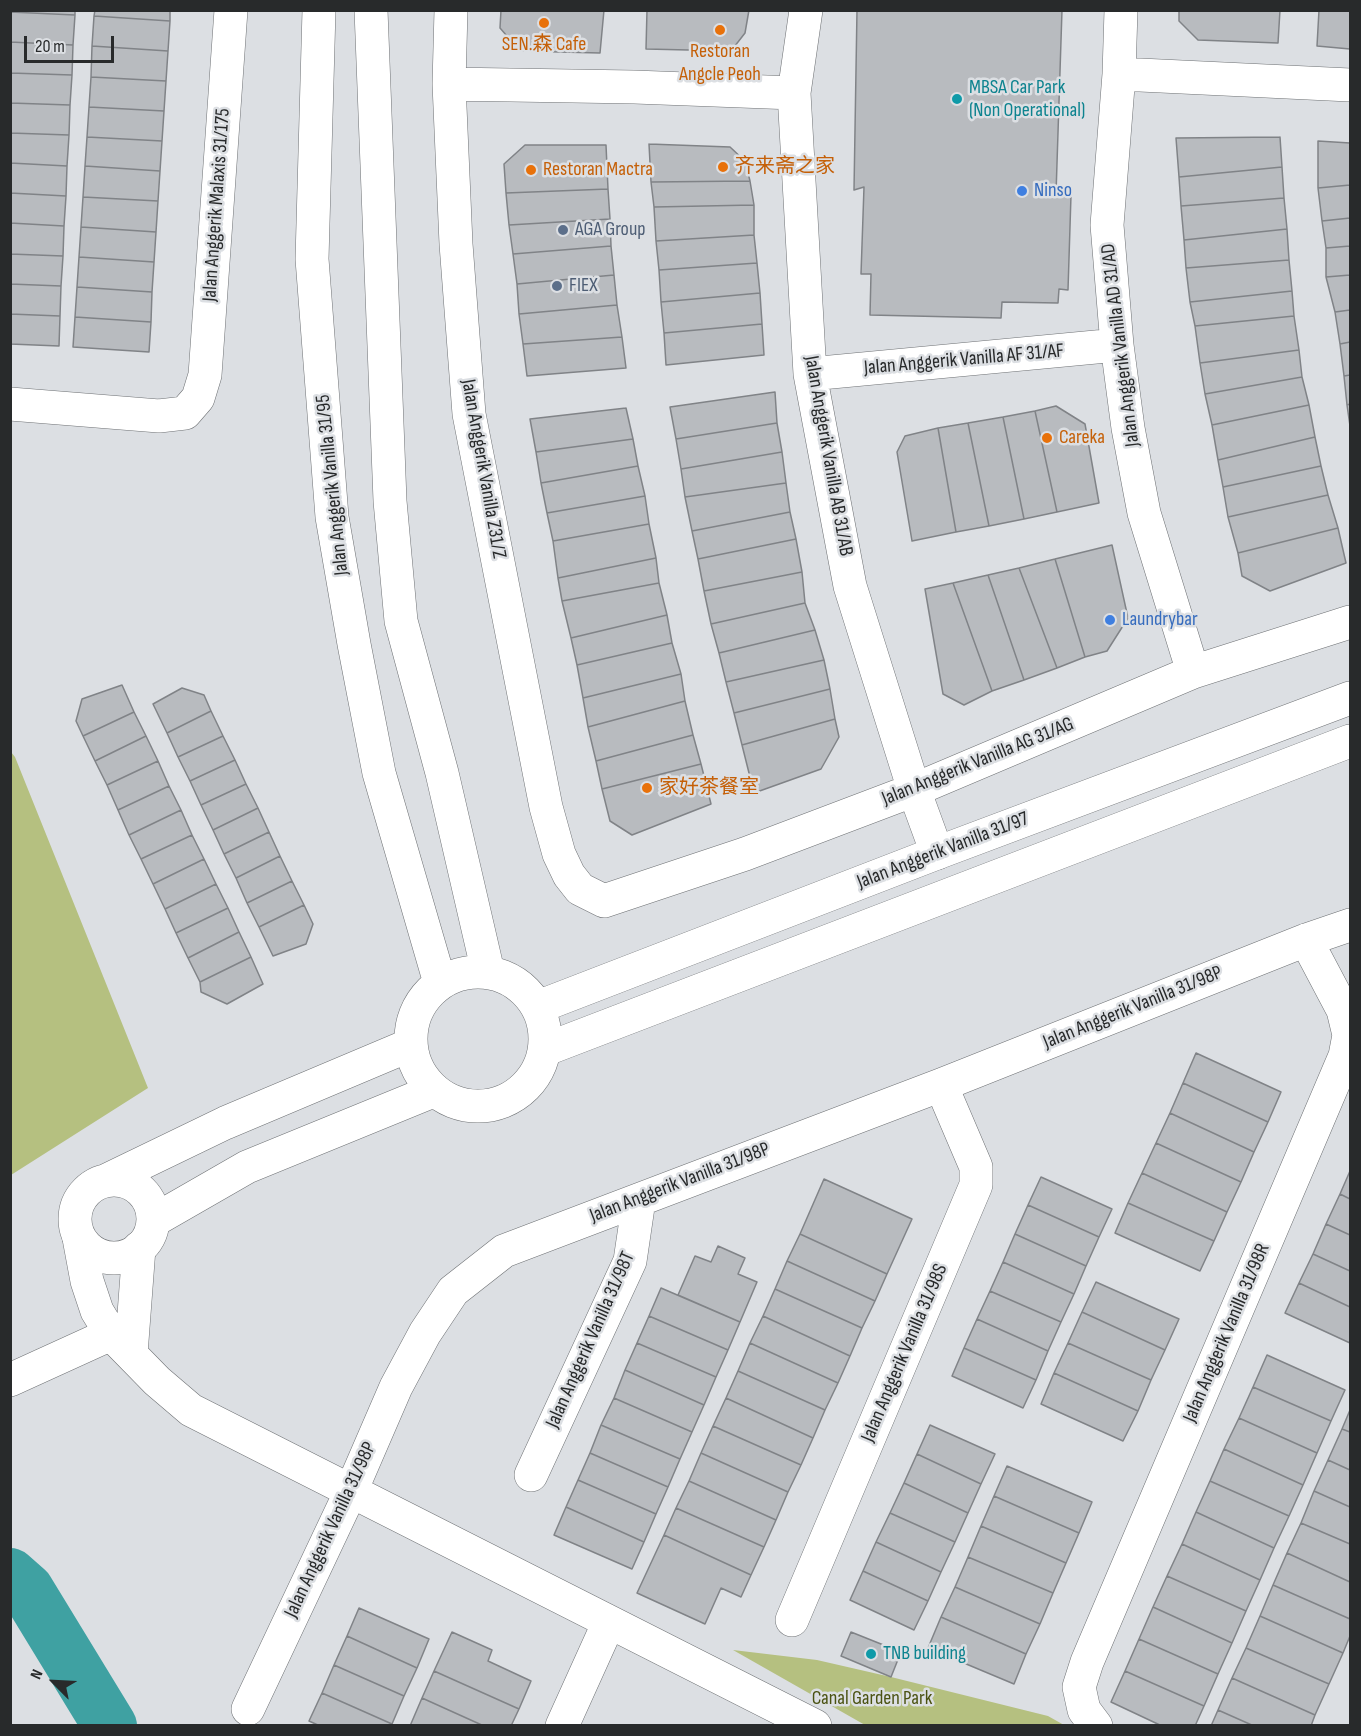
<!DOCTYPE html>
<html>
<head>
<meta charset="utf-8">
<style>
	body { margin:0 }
	#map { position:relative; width:1361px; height:1736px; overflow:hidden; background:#dcdfe3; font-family:"Sofia Sans Condensed",sans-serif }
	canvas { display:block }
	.frame { position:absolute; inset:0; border:12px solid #282a2b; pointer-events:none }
	.north { position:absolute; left:24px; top:1652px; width:60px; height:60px; -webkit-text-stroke:4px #dcdfe3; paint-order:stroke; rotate:294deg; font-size:16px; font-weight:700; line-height:24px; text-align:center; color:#282a2b }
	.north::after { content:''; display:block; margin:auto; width:21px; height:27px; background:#282a2b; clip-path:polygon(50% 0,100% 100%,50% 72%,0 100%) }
	.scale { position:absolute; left:24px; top:36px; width:90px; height:27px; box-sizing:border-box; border:3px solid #282a2b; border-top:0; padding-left:8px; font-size:18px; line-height:21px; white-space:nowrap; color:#282a2b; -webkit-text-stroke:4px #dcdfe3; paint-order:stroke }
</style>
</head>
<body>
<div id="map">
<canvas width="1361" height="1736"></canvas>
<div class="frame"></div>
<div class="north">N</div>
<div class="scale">20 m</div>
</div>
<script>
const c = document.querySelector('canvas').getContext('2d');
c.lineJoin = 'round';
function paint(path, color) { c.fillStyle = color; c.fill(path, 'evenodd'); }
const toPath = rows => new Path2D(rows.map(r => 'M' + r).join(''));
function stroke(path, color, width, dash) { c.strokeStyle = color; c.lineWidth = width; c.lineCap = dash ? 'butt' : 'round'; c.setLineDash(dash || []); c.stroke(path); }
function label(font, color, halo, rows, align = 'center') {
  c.font = font + ' "Sofia Sans Condensed","Noto Sans SC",sans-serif'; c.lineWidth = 5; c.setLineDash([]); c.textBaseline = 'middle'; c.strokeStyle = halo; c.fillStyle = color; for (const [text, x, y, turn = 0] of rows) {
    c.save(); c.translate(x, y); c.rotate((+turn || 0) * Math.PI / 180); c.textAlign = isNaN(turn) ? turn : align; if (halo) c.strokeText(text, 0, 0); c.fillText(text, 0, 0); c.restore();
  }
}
paint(toPath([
	[11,752,15,757,148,1088,11,1175],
	[733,1650,817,1660,891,1677,1048,1716,1064,1725,865,1725]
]), '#b5c080');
stroke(toPath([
	[10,1575,27,1590,110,1726]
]), '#3fa1a2', 54);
const building = toPath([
	[10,10,75,10,75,15,10,12,10,10],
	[95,10,170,10,170,21,94,16,95,10],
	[501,10,604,10,600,53,520,51,500,28,501,10],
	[647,10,749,10,745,33,731,51,646,49,647,10],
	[857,10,1062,10,1056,194,1071,195,1068,290,1059,289,1058,303,1002,302,1001,318,870,315,871,274,861,274,864,187,854,190,857,10],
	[1179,10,1280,10,1278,43,1198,40,1179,21,1179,10],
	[1319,10,1350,10,1350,49,1317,46,1319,10],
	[10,12,75,15,73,45,10,42,10,12],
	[94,16,170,21,168,51,92,46,94,16],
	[10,42,73,45,72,75,10,73,10,42],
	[92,46,168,51,166,81,91,77,92,46],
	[10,73,72,75,70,105,10,103,10,73],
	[91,77,166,81,164,111,89,107,91,77],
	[10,103,70,105,69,135,10,133,10,103],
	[89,107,164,111,162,141,87,137,89,107],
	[10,133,69,135,67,166,10,163,10,133],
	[87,137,162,141,160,171,85,166,87,137],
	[1280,137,1282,167,1179,177,1176,138,1280,137],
	[1318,141,1350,143,1350,185,1318,188,1318,141],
	[649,144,730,147,745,161,750,181,651,182,649,144],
	[525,145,606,145,608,189,506,193,504,164,525,145],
	[10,163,67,166,66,196,10,193,10,163],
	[85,166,160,171,158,201,83,197,85,166],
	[1282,167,1284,198,1181,206,1179,177,1282,167],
	[750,181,754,205,654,207,651,182,750,181],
	[1350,185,1350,218,1322,221,1318,188,1350,185],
	[608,189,610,219,509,225,506,193,608,189],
	[10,193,66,196,64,226,10,223,10,193],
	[83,197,158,201,156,232,81,227,83,197],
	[1284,198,1287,229,1184,240,1181,206,1284,198],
	[754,205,754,235,656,241,654,207,754,205],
	[1350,218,1350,246,1326,248,1322,221,1350,218],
	[610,219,611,246,513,254,509,225,610,219],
	[10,223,64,226,63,256,10,254,10,223],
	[81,227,156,232,154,262,79,257,81,227],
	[1287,229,1289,260,1186,268,1184,240,1287,229],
	[754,235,757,263,659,270,656,241,754,235],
	[611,246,614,275,517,284,513,254,611,246],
	[1350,246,1350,275,1326,277,1326,248,1350,246],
	[10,254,63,256,61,286,10,284,10,254],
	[79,257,154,262,152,292,77,287,79,257],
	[1289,260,1292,291,1190,302,1186,268,1289,260],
	[757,263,760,293,661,302,659,270,757,263],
	[614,275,617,305,519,314,517,284,614,275],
	[1350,275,1350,310,1335,312,1326,277,1350,275],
	[10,284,61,286,60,316,10,314,10,284],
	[77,287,152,292,151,322,75,317,77,287],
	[1292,291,1294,316,1195,326,1190,302,1292,291],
	[760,293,762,324,664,333,661,302,760,293],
	[617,305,622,337,523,344,519,314,617,305],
	[1350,310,1350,342,1340,344,1335,312,1350,310],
	[10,314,60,316,59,346,10,344,10,314],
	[1294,316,1299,350,1200,363,1195,326,1294,316],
	[75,317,151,322,149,352,73,347,75,317],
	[762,324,764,355,666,365,664,333,762,324],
	[622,337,626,368,527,376,523,344,622,337],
	[1350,342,1350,375,1344,376,1340,344,1350,342],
	[1299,350,1302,377,1205,394,1200,363,1299,350],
	[1350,375,1350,404,1347,405,1344,376,1350,375],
	[1302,377,1309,405,1212,425,1205,394,1302,377],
	[775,392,777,423,676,439,670,407,775,392],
	[1350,404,1350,426,1347,405,1350,404],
	[1309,405,1315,437,1218,460,1212,425,1309,405],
	[1056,406,1085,424,1099,503,1057,512,1035,411,1056,406],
	[626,408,633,439,536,452,530,419,626,408],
	[1035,411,1057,512,1024,519,1003,417,1035,411],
	[1003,417,1024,519,989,526,968,423,1003,417],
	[777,423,782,452,681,469,676,439,777,423],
	[968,423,989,526,956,532,938,428,968,423],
	[938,428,956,532,912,541,897,452,905,436,938,428],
	[1315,437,1321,466,1223,487,1218,460,1315,437],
	[633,439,638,466,541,483,536,452,633,439],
	[782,452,786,483,685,497,681,469,782,452],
	[638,466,645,496,547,513,541,483,638,466],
	[1321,466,1328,495,1228,517,1223,487,1321,466],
	[786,483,790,512,692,531,685,497,786,483],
	[1328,495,1338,528,1238,553,1228,517,1328,495],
	[645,496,649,524,553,541,547,513,645,496],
	[790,512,796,539,698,559,692,531,790,512],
	[649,524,656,558,558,578,553,541,649,524],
	[1338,528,1346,563,1270,591,1242,576,1238,553,1338,528],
	[796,539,802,572,704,591,698,559,796,539],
	[1112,545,1128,618,1107,651,1085,657,1055,559,1112,545],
	[656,558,659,583,562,601,558,578,656,558],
	[1055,559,1085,657,1057,668,1019,568,1055,559],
	[1019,568,1057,668,1024,680,988,575,1019,568],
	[802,572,805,603,711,624,704,591,802,572],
	[988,575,1024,680,992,691,953,583,988,575],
	[659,583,667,615,571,638,562,601,659,583],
	[953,583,992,691,964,705,943,694,925,589,953,583],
	[805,603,815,630,719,653,711,624,805,603],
	[667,615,672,643,577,665,571,638,667,615],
	[815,630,824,660,726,682,719,653,815,630],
	[672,643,681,674,583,698,577,665,672,643],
	[824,660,830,689,734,713,726,682,824,660],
	[681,674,685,701,588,727,583,698,681,674],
	[122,685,134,712,83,736,76,721,82,699,122,685],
	[182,688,204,695,211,711,167,733,153,704,182,688],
	[830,689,835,719,742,745,734,713,830,689],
	[685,701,693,735,596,761,588,727,685,701],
	[211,711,223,736,178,757,167,733,211,711],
	[134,712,146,736,95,761,83,736,134,712],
	[835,719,839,737,821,769,754,793,742,745,835,719],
	[693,735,701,764,602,789,596,761,693,735],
	[146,736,158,761,107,785,95,761,146,736],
	[223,736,235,760,190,781,178,757,223,736],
	[235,760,246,784,201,805,190,781,235,760],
	[158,761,169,786,118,810,107,785,158,761],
	[701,764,711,804,632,835,610,821,602,789,701,764],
	[246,784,258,808,213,830,201,805,246,784],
	[169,786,181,810,129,835,118,810,169,786],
	[258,808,269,832,224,854,213,830,258,808],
	[181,810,192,835,141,859,129,835,181,810],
	[269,832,280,856,236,878,224,854,269,832],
	[192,835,204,859,153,884,141,859,192,835],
	[280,856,292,881,247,903,236,878,280,856],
	[204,859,216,884,165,909,153,884,204,859],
	[292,881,304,905,259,927,247,903,292,881],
	[216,884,228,908,176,933,165,909,216,884],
	[304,905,313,924,306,944,273,956,259,927,304,905],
	[228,908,239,932,188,958,176,933,228,908],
	[239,932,251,957,200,982,188,958,239,932],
	[251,957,263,984,227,1004,201,992,200,982,251,957],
	[1196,1053,1281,1092,1268,1122,1183,1083,1196,1053],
	[1183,1083,1268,1122,1254,1152,1170,1113,1183,1083],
	[1170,1113,1254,1152,1241,1182,1156,1143,1170,1113],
	[1156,1143,1241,1182,1227,1212,1142,1173,1156,1143],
	[1350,1171,1350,1199,1340,1194,1350,1171],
	[1142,1173,1227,1212,1214,1241,1128,1203,1142,1173],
	[1041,1177,1112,1209,1099,1237,1028,1205,1041,1177],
	[824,1179,912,1219,887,1274,800,1234,824,1179],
	[1340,1194,1350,1199,1350,1235,1326,1224,1340,1194],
	[1128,1203,1214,1241,1200,1271,1115,1233,1128,1203],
	[1028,1205,1099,1237,1086,1266,1015,1234,1028,1205],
	[1326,1224,1350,1235,1350,1271,1313,1254,1326,1224],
	[800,1234,887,1274,875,1301,787,1261,800,1234],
	[1015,1234,1086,1266,1074,1294,1003,1262,1015,1234],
	[718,1246,745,1258,738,1274,757,1282,740,1322,678,1295,695,1256,711,1262,718,1246],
	[1313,1254,1350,1271,1350,1307,1299,1283,1313,1254],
	[787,1261,875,1301,862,1328,775,1289,787,1261],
	[1003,1262,1074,1294,1061,1322,990,1291,1003,1262],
	[1096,1282,1179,1319,1165,1350,1082,1312,1096,1282],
	[1299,1283,1350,1307,1350,1343,1285,1313,1299,1283],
	[661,1288,740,1322,728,1350,649,1316,661,1288],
	[775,1289,862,1328,850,1356,763,1316,775,1289],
	[990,1291,1061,1322,1048,1351,977,1319,990,1291],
	[1082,1312,1165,1350,1151,1380,1068,1343,1082,1312],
	[649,1316,728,1350,716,1377,637,1343,649,1316],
	[763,1316,850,1356,838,1383,750,1343,763,1316],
	[977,1319,1048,1351,1036,1380,964,1348,977,1319],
	[637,1343,716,1377,704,1405,625,1370,637,1343],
	[750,1343,838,1383,825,1410,738,1371,750,1343],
	[1068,1343,1151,1380,1138,1411,1054,1373,1068,1343],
	[964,1348,1036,1380,1023,1408,952,1376,964,1348],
	[1267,1355,1345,1390,1331,1421,1253,1387,1267,1355],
	[625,1370,704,1405,692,1432,614,1398,625,1370],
	[738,1371,825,1410,813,1438,726,1398,738,1371],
	[1054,1373,1138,1411,1123,1441,1041,1404,1054,1373],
	[1253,1387,1331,1421,1317,1453,1239,1418,1253,1387],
	[614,1398,692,1432,680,1459,601,1425,614,1398],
	[726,1398,813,1438,801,1465,713,1426,726,1398],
	[1350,1410,1350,1432,1342,1429,1350,1410],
	[1239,1418,1317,1453,1303,1485,1224,1449,1239,1418],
	[601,1425,680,1459,668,1487,590,1453,601,1425],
	[930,1425,995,1454,981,1484,917,1454,930,1425],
	[713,1426,801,1465,788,1492,701,1453,713,1426],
	[1342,1429,1350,1432,1350,1470,1328,1460,1342,1429],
	[1224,1449,1303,1485,1289,1516,1210,1481,1224,1449],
	[590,1453,668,1487,656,1514,578,1480,590,1453],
	[701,1453,788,1492,776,1520,689,1481,701,1453],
	[917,1454,981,1484,968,1513,904,1483,917,1454],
	[1328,1460,1350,1470,1350,1507,1314,1491,1328,1460],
	[1007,1466,1092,1502,1079,1533,994,1496,1007,1466],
	[578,1480,656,1514,644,1542,566,1507,578,1480],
	[689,1481,776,1520,764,1547,676,1508,689,1481],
	[1210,1481,1289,1516,1274,1548,1196,1512,1210,1481],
	[904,1483,968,1513,955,1542,890,1513,904,1483],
	[1314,1491,1350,1507,1350,1544,1301,1523,1314,1491],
	[994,1496,1079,1533,1066,1563,981,1526,994,1496],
	[566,1507,644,1542,632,1569,554,1535,566,1507],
	[676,1508,764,1547,751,1575,664,1535,676,1508],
	[1196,1512,1274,1548,1260,1580,1182,1544,1196,1512],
	[890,1513,955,1542,941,1572,876,1542,890,1513],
	[1301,1523,1350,1544,1350,1582,1287,1553,1301,1523],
	[981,1526,1066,1563,1053,1593,968,1557,981,1526],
	[664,1535,751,1575,741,1597,721,1588,705,1624,637,1593,664,1535],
	[876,1542,941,1572,928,1601,863,1571,876,1542],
	[1182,1544,1260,1580,1246,1611,1167,1576,1182,1544],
	[1287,1553,1350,1582,1350,1619,1273,1585,1287,1553],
	[968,1557,1053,1593,1040,1624,955,1587,968,1557],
	[863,1571,928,1601,914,1630,850,1600,863,1571],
	[1167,1576,1246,1611,1232,1643,1153,1607,1167,1576],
	[1273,1585,1350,1619,1350,1636,1343,1653,1260,1616,1273,1585],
	[955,1587,1040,1624,1026,1654,941,1617,955,1587],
	[1153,1607,1232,1643,1218,1674,1139,1639,1153,1607],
	[359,1608,429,1639,417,1668,347,1636,359,1608],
	[1260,1616,1343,1653,1329,1684,1246,1648,1260,1616],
	[941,1617,1026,1654,1014,1684,928,1648,941,1617],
	[452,1632,492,1650,488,1661,531,1681,519,1709,434,1671,452,1632],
	[851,1632,901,1652,891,1677,841,1656,851,1632],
	[347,1636,417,1668,404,1696,334,1665,347,1636],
	[1139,1639,1218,1674,1204,1706,1125,1671,1139,1639],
	[1246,1648,1329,1684,1315,1715,1232,1678,1246,1648],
	[334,1665,404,1696,392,1724,322,1693,334,1665],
	[434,1671,519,1709,511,1726,484,1726,422,1698,434,1671],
	[1125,1671,1204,1706,1195,1726,1162,1726,1111,1702,1125,1671],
	[1232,1678,1315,1715,1311,1726,1254,1726,1218,1710,1232,1678],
	[322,1693,392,1724,391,1726,320,1726,309,1721,322,1693],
	[422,1698,484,1726,410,1726,422,1698],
	[1218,1710,1254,1726,1211,1726,1218,1710]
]);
paint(building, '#b8bbbf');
stroke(building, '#808387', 1.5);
const street = toPath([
	[451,10,449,84,456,244,469,414,546,807,559,854,569,875,580,889,604,901,745,854,914,790,1193,672,1350,622],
	[806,10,794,93,810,374,850,586,914,790,937,853],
	[1121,10,1119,74,1107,225,1117,345,1128,428,1144,513,1193,672],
	[1119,74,1350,85],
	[449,84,634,87,794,93],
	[810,374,1117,345],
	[10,404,159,416,185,413,198,398,205,375,231,10],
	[79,1238,87,1281,97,1311,111,1334,157,1381,191,1410,815,1726],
	[131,1354,139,1248],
	[10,1380,111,1334],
	[531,1475,630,1261,639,1200],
	[792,1620,976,1185,976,1167,941,1085],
	[248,1709,351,1491,396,1387,425,1333,453,1291,504,1251,941,1085,1306,940,1350,925],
	[562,1726,609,1622],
	[1096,1726,1084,1710,1079,1687,1087,1662,1345,1056,1349,1035,1343,1010,1306,940]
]);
const secondary = toPath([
	[319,10,312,259,332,517,354,644,379,773,440,983],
	[371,10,390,501,401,621,442,773,488,972],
	'411 1039a67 67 0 1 1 134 0a67 67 0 1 1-134 0Z',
	[538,1007,937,853,1350,698],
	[544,1050,1350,741],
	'75 1219a39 39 0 1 1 78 0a39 39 0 1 1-78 0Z',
	[107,1180,225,1123,410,1045],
	[153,1221,247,1167,433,1091]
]);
stroke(street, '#6e7174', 34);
stroke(secondary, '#6e7174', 34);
stroke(street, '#fff', 33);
stroke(secondary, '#fff', 33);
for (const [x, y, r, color] of [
	[544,23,6,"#e8710a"],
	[720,30,6,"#e8710a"],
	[957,99,6,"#0f9aa8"],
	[723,167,6,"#e8710a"],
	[531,170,6,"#e8710a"],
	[1022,191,6,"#3f7fe0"],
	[563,230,6,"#5c6f8a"],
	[557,286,6,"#5c6f8a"],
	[1047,438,6,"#e8710a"],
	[1110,620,6,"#3f7fe0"],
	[647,788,6,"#e8710a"],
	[871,1654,6,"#0f9aa8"]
]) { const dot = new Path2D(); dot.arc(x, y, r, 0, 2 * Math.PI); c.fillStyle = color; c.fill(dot); stroke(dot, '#dcdfe3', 2); }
label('20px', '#c56008', '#dcdfe3', [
	["SEN.森 Cafe",544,45,"center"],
	["Restoran",720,52,"center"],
	["Angcle Peoh",720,75,"center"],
	["齐来斋之家",735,167],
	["Restoran Mactra",543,170],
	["Careka",1059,438],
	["家好茶餐室",659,788]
], 'left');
label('20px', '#0d838f', '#dcdfe3', [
	["MBSA Car Park",969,88],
	["(Non Operational)",969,111],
	["TNB building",883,1654]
], 'left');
label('20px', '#366cbe', '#dcdfe3', [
	["Ninso",1034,191],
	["Laundrybar",1122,620]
], 'left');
label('20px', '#282a2b', '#dcdfe3', [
	["Jalan Anggerik Malaxis 31/175",217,205,-86],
	["Jalan Anggerik Vanilla AD 31/AD",1121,345,-97],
	["Jalan Anggerik Vanilla AF 31/AF",964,360,-5],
	["Jalan Anggerik Vanilla AB 31/AB",828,456,80],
	["Jalan Anggerik Vanilla Z31/Z",483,469,80],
	["Jalan Anggerik Vanilla 31/95",333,485,-96],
	["Jalan Anggerik Vanilla AG 31/AG",978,762,-22],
	["Jalan Anggerik Vanilla 31/97",943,851,-21],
	["Jalan Anggerik Vanilla 31/98P",1133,1008,-22],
	["Jalan Anggerik Vanilla 31/98P",680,1183,-21],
	["Jalan Anggerik Vanilla 31/98R",1227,1333,-67],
	["Jalan Anggerik Vanilla 31/98T",591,1340,-66],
	["Jalan Anggerik Vanilla 31/98S",905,1353,-67],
	["Jalan Anggerik Vanilla 31/98P",331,1530,-65]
]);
label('20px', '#4e5e75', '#dcdfe3', [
	["AGA Group",575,230],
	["FIEX",569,286]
], 'left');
label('20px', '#4a5211', '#dcdfe3', [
	["Canal Garden Park",872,1699]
]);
</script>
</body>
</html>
